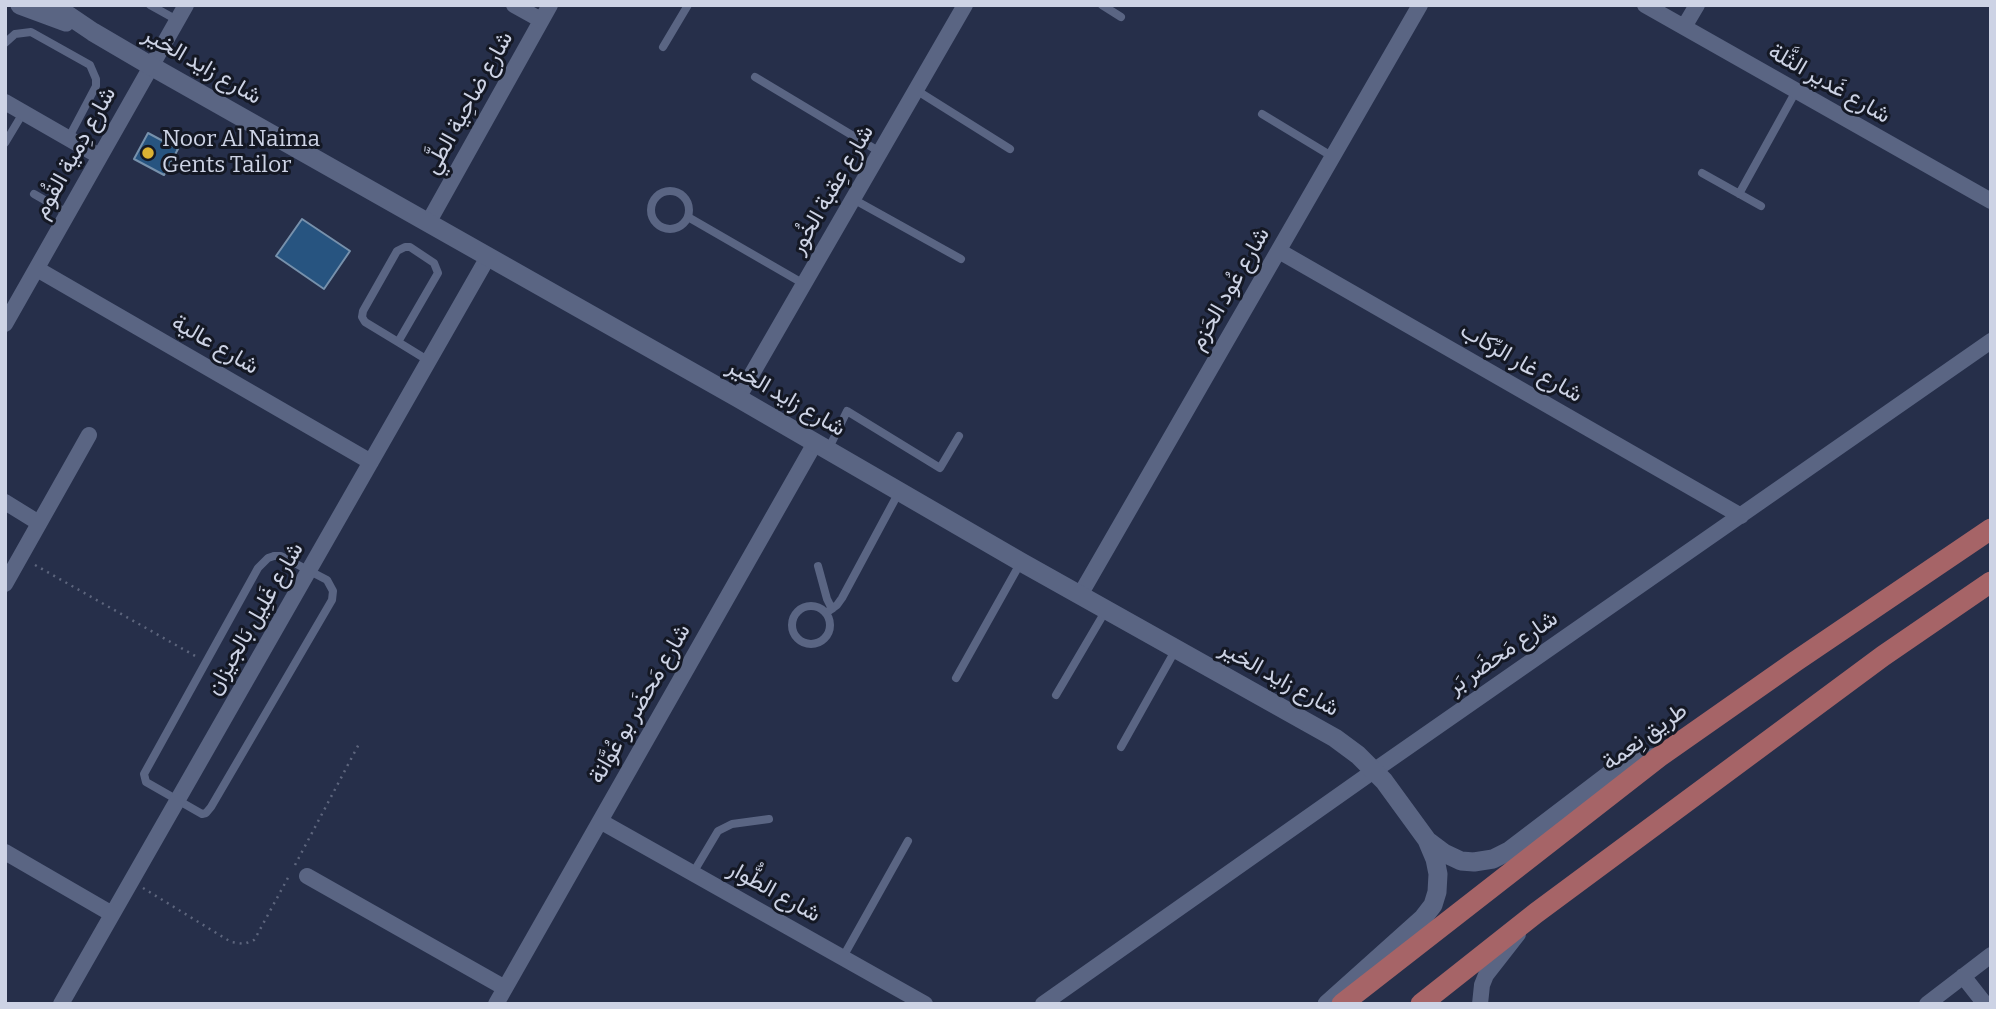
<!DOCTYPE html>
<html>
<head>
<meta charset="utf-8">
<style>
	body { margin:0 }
	#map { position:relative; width:1996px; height:1009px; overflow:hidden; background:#262f4a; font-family:Bitter,serif }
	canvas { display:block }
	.frame { position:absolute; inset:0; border:7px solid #cdd3e5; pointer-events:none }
</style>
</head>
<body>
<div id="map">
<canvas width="1996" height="1009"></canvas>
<div class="frame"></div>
</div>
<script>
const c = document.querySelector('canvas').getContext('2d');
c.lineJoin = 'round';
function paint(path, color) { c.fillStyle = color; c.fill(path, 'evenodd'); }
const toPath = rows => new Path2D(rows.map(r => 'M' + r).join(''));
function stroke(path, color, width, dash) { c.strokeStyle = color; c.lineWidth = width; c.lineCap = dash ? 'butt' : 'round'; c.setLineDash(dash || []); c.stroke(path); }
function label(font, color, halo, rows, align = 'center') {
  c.font = font + ' Bitter,Vazirmatn,serif'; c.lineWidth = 6; c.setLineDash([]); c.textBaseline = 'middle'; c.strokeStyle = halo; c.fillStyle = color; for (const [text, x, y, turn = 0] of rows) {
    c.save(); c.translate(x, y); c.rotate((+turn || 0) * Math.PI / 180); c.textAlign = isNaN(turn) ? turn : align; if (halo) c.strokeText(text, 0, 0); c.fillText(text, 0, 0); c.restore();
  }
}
const building = toPath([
	[148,133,178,149,164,175,134,159,148,133],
	[302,219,350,251,324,289,276,256,302,219]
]);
paint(building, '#275480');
stroke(building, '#7791ac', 2);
stroke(toPath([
	[35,565,197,657],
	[295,865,360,742],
	[143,888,231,942,244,944,254,940,257,935,290,874]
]), '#5d657d', 2.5, [2, 5]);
stroke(toPath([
	[150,5,177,20],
	[1102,5,1121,17],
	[5,43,15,34,31,32,90,65,96,79,96,86,68,139],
	[663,47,688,5],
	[755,77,880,152],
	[916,90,1010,149],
	[1262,114,1333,157],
	[5,143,23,113],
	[1702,173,1761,206],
	'651 210a19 19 0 1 1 38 0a19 19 0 1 1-38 0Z',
	[34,194,67,213],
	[1739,194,1796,91],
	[853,199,961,259],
	[688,217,804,284],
	[398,342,438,273,434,263,410,247,405,247,397,251,363,311,362,317,365,322,398,342,429,361],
	[828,450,847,411,940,468,959,436],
	[274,556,281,556,327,580,333,591,332,600,211,807,206,813,202,814,146,782,144,774,258,568,268,558,274,556],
	[818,566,827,599,832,609],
	'792 625a19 19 0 1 1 38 0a19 19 0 1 1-38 0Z',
	[826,613,837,605,842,598,899,492],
	[956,678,1021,562],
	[1056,695,1106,610],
	[1121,747,1176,649],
	[693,873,718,831,732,824,769,819],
	[843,957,908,841]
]), '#5a6583', 8);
stroke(toPath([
	[514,5,541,20],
	[1645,5,1991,201],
	[1684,27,1697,5],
	[5,102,99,156],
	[428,223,550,5],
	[1279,251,1741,516],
	[37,269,371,462],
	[5,324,186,5],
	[738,398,965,5],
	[5,502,39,523],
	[5,584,89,435],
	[1080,595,1420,5],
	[600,821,925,1004],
	[5,852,112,914],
	[307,876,505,988],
	[1963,976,1985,1004],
	[61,1004,488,257],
	[496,1004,815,443],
	[1043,1004,1375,770,1991,341],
	[1480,1004,1482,985,1486,975,1518,934],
	[1927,1004,1991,955]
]), '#5a6583', 16);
stroke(toPath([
	[20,5,66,22],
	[53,5,93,32,151,66,738,398,1021,562,1335,738,1358,755,1384,781,1427,840,1435,859,1438,874,1437,892,1433,905,1423,918,1327,1004],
	[1428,841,1444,853,1461,861,1474,862,1493,859,1509,851,1618,768,1634,760,1659,757]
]), '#5a6583', 19);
stroke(toPath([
	[1342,1004,1659,757,1796,661,1991,529],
	[1421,1004,1536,913,1883,656,1991,582]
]), '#a66467', 21);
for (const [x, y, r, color] of [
	[148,153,7,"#dbb233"]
]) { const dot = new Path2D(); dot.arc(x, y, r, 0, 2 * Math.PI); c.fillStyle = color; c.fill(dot); stroke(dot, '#141824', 2.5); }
label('23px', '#cdd3e5', '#141824', [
	["شارع زايد الخير",202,66,30],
	["شارع غَدير الثَّلة",1829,84,30],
	["شارع ضاحِية الطَّي",469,103,-61],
	["شارع دِمية القُوم",75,153,-61],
	["شارع عِقبة الخُور",832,190,-60],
	["شارع عُود الحَزم",1230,289,-60],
	["شارع عالية",215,345,30],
	["شارع غار الرِّكاب",1521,363,30],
	["شارع زايد الخير",786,398,30],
	["شارع غَلِيل بَالجيزان",255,619,-60],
	["شارع مَحضَر بَر",1503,653,-35],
	["شارع زايد الخير",1279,679,29],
	["شارع مَحضَر بو عُوَّانة",640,704,-60],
	["طريق نِعمة",1645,737,-36],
	["شارع الطُّوار",774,892,29]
]);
label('23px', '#cdd3e5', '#141824', [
	["Noor Al Naima",162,140],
	["Gents Tailor",162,166]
], 'left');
</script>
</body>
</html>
